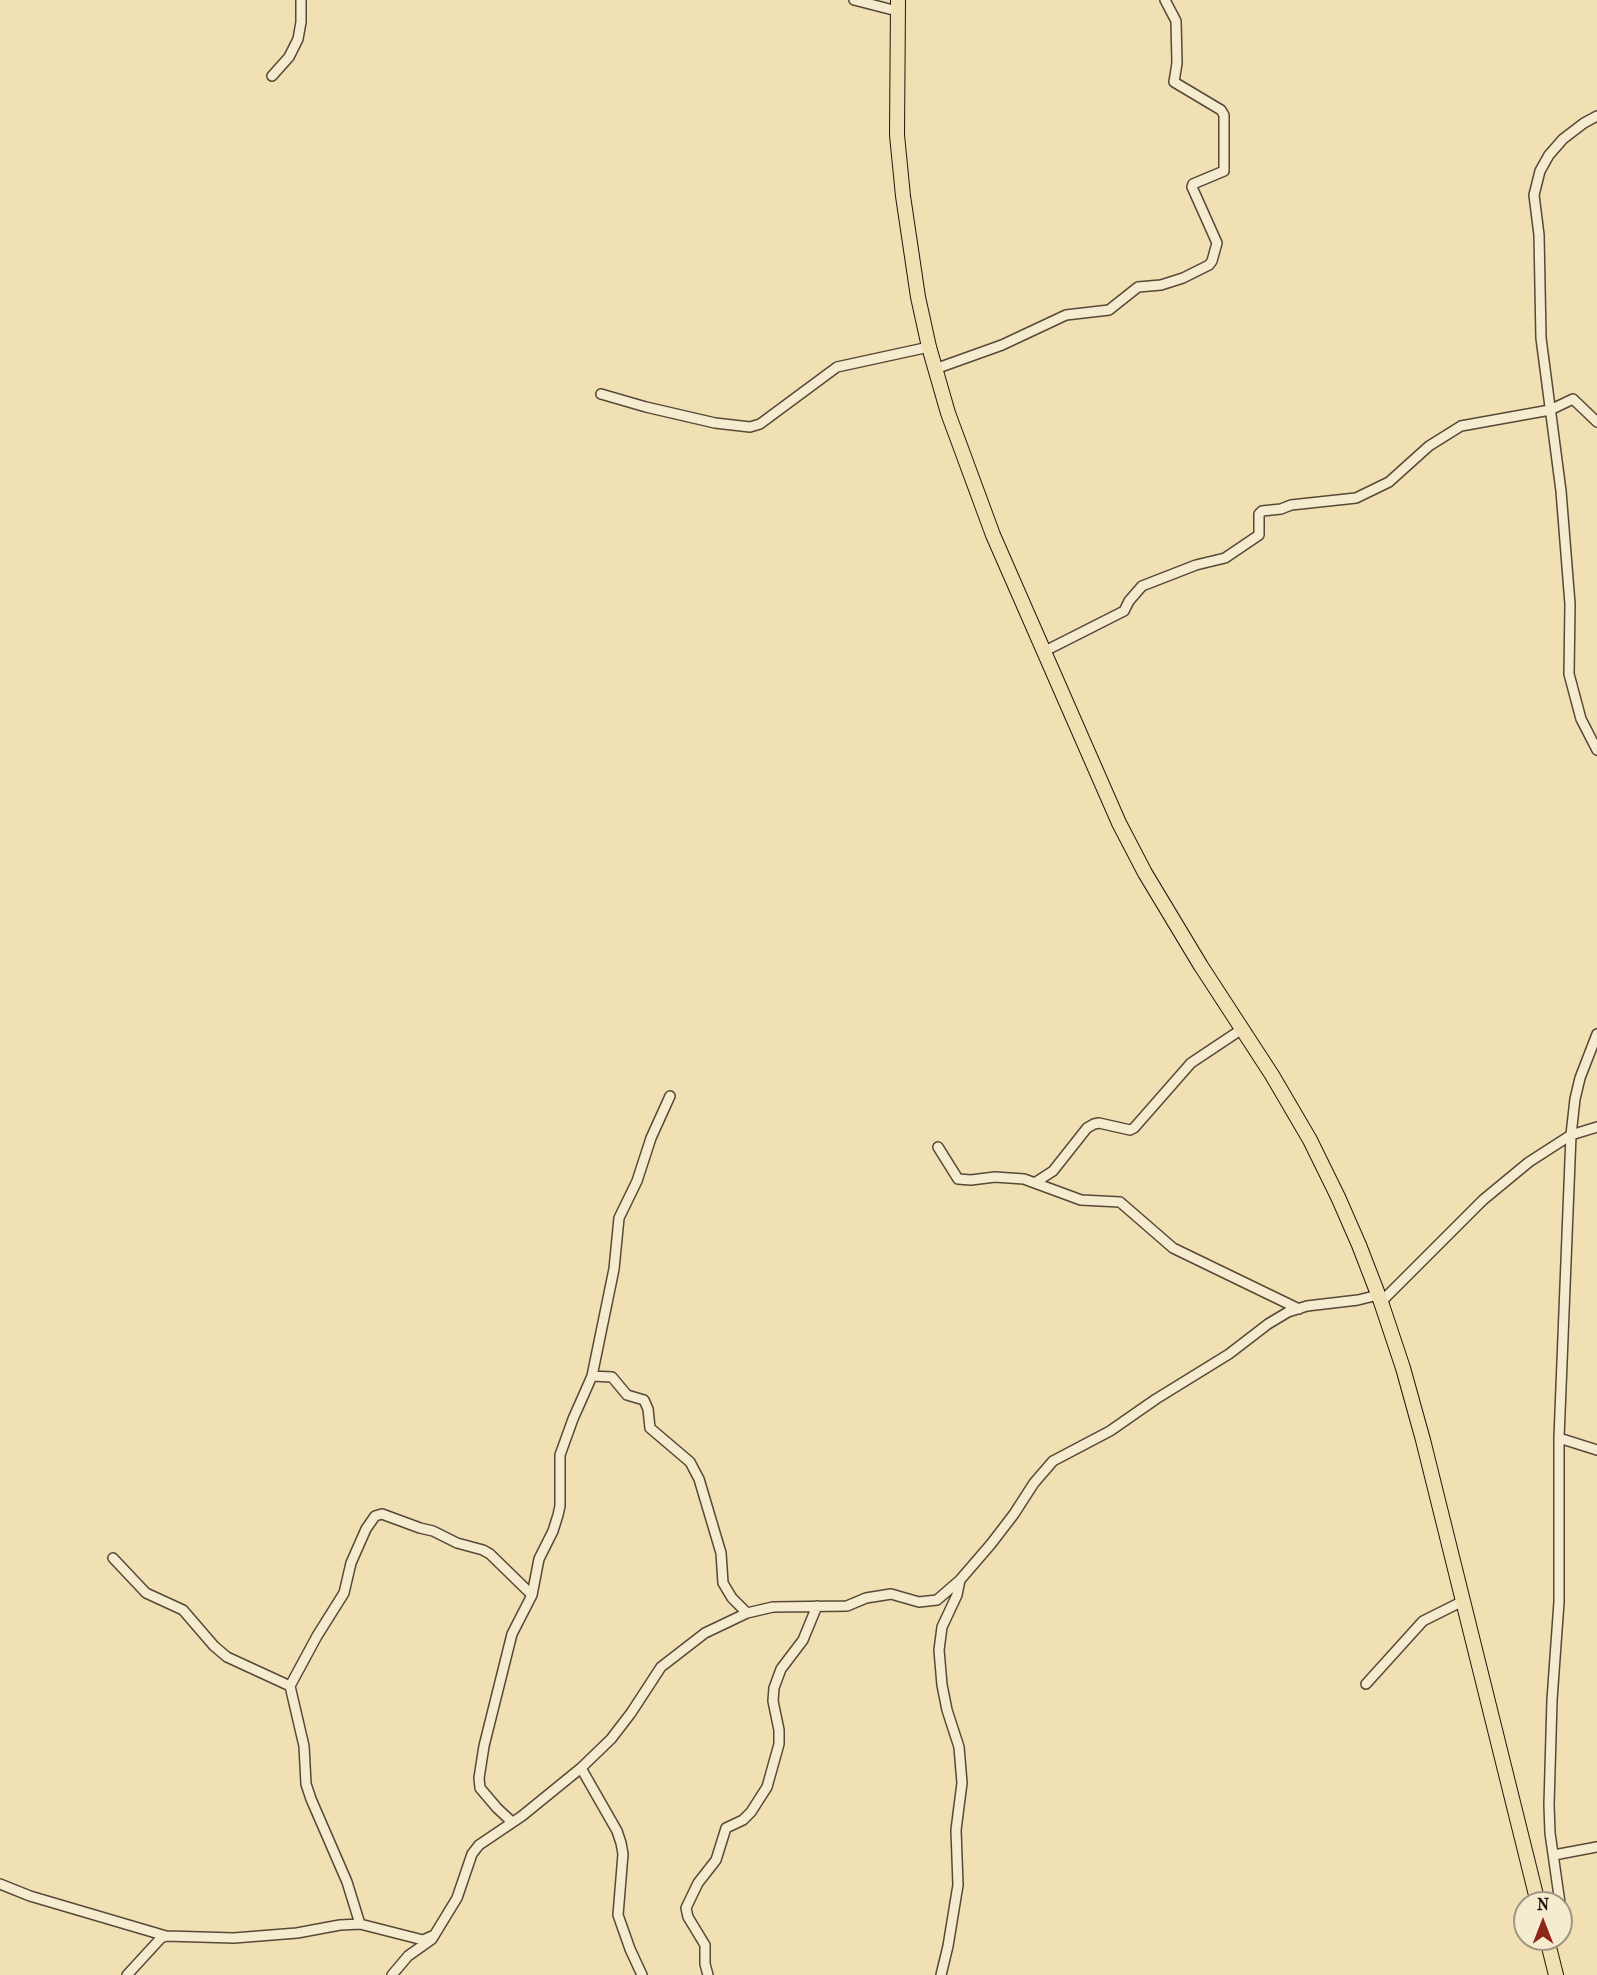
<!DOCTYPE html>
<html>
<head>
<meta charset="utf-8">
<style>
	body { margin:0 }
	#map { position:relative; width:1597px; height:1975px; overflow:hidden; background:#f0e0b3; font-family:"IM FELL French Canon",serif }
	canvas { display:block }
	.north { position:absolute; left:1513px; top:1891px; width:60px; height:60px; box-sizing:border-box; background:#f5ebce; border:2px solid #a19681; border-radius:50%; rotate:0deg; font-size:16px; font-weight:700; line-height:24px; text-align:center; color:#24160e }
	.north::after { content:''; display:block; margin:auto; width:21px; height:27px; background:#8f2418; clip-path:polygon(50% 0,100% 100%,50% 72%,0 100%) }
</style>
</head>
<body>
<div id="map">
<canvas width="1597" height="1975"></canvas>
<div class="north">N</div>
</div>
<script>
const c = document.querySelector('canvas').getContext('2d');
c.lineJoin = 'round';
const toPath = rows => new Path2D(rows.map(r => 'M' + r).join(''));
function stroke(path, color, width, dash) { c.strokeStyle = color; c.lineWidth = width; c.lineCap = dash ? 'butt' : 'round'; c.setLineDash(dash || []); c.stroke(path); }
const minor = toPath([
	[854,0,897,11],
	[272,76,289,57,298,39,301,22,301,0],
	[1597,116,1584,123,1563,139,1549,155,1540,171,1534,195,1539,235,1541,338,1561,491,1570,604,1569,674,1581,719,1597,750],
	[935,369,1002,345,1066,315,1109,310,1138,287,1161,285,1183,278,1209,265,1212,261,1217,243,1192,187,1193,184,1224,171,1224,115,1221,110,1174,82,1177,63,1176,21,1165,0],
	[601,394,646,407,715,423,750,427,760,424,837,367,929,347],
	[1045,651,1124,611,1129,601,1142,586,1196,565,1225,558,1259,535,1259,514,1262,511,1281,509,1291,505,1356,498,1389,482,1429,446,1461,426,1550,410,1573,399,1597,422],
	[938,1147,958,1179,971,1180,995,1177,1024,1179,1081,1200,1120,1202,1173,1248,1299,1309],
	[1036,1182,1053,1171,1087,1128,1094,1124,1099,1123,1130,1130,1134,1128,1191,1063,1242,1029],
	[1381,1302,1483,1200,1529,1162,1571,1135,1597,1127],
	[592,1376,612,1377,627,1395,644,1400,648,1409,650,1428,690,1462,699,1479,721,1553,723,1583,732,1598,747,1613],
	[1559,1438,1597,1450],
	[113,1558,146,1593,183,1610,214,1646,227,1657,290,1686],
	[1366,1684,1423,1621,1461,1602],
	[581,1768,617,1831,621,1843,623,1854,618,1915,630,1949,642,1975],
	[512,1822,497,1808,480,1788,479,1778,484,1746,512,1634,532,1595,539,1559,553,1531,558,1515,560,1506,560,1455,573,1419,592,1376,614,1269,619,1218,637,1181,651,1138,670,1096],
	[1554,1855,1597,1847],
	[0,1884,30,1896,166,1936,234,1938,297,1933,340,1925,360,1924,423,1940,432,1936],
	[1560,1903,1550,1833,1549,1805,1552,1700,1559,1602,1559,1438,1571,1135,1575,1099,1580,1078,1597,1034],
	[1561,1915,1561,1917],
	[360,1924,347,1882,311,1799,306,1784,304,1746,290,1686,317,1636,344,1593,351,1563,366,1529,375,1516,382,1514,420,1528,433,1531,457,1543,483,1550,490,1554,532,1595],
	[127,1975,161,1938,166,1936],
	[392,1975,408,1956,432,1939,457,1898,472,1854,479,1845,522,1816,581,1768,611,1739,631,1713,661,1667,705,1633,747,1613,773,1607,847,1606,866,1598,891,1594,919,1602,937,1600,960,1580,991,1544,1014,1514,1034,1483,1053,1461,1110,1431,1156,1399,1229,1354,1268,1324,1288,1312,1307,1306,1358,1300,1378,1295],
	[708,1975,705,1964,705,1945,688,1917,686,1908,698,1883,716,1860,726,1828,743,1820,751,1812,767,1787,779,1744,779,1730,773,1701,774,1688,781,1669,803,1640,817,1606],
	[941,1975,948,1946,958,1885,956,1830,962,1783,959,1747,947,1710,942,1685,939,1650,942,1627,957,1595,960,1580]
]);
const highway = toPath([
	[898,0,897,135,903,196,918,297,929,347,948,413,993,535,1119,823,1145,873,1201,966,1272,1075,1310,1140,1338,1197,1359,1245,1381,1302,1403,1368,1423,1440,1538,1903],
	[1547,1939,1556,1975]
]);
stroke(minor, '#574837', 12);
stroke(highway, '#24160e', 16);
stroke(minor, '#f5ebce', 9);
stroke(highway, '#f0e0b3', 14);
</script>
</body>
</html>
